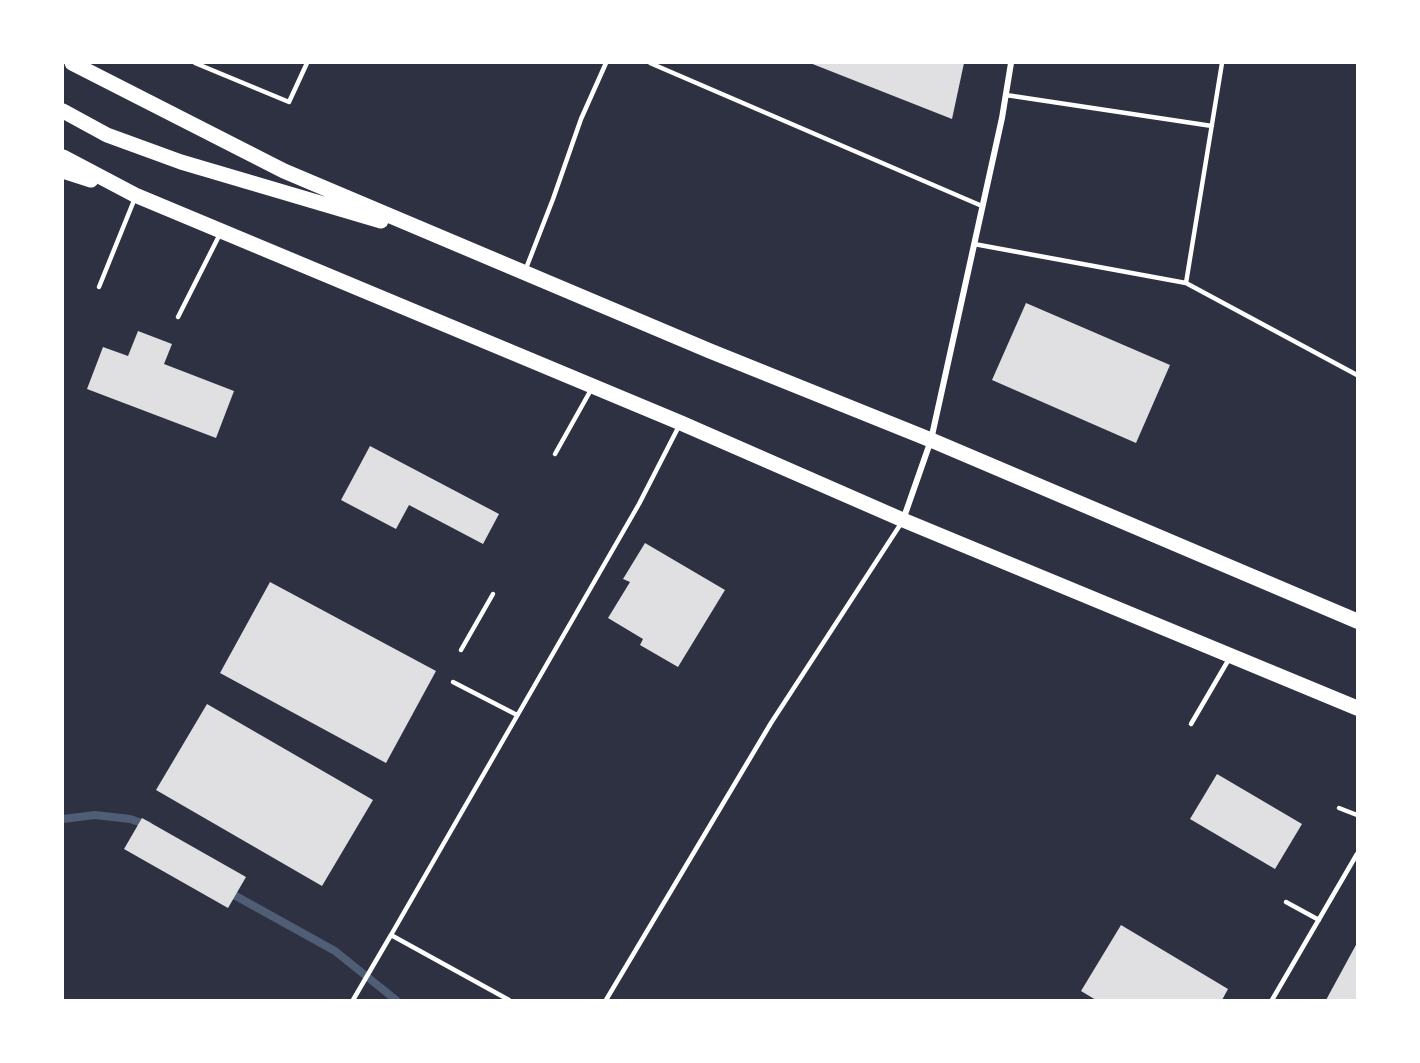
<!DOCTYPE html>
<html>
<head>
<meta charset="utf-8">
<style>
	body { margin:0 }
	#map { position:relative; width:1420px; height:1063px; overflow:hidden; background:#2d3142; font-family:"Source Sans 3",sans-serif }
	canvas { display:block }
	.frame { position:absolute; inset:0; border:64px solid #fff; pointer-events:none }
</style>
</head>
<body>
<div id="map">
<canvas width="1420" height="1063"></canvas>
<div class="frame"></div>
</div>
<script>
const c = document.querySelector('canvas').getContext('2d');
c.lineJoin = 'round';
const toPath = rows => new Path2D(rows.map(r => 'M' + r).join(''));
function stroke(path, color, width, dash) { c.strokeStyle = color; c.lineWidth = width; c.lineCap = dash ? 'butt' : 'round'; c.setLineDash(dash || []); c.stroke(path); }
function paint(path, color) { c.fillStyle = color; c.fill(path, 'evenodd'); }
stroke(toPath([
	[63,819,95,815,130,819,148,825],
	[225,890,335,951,396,1000]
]), '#4f5d75', 8);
paint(toPath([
	[810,63,964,63,952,119],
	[1026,303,1170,365,1136,443,992,380],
	[138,331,172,344,164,364,234,391,216,438,87,389,103,347,128,356],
	[370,446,499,514,483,544,409,505,396,529,341,500],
	[645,543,725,590,678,667,640,645,643,639,608,618,630,582,623,579],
	[270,582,436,671,386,763,220,673],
	[207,704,373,800,322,886,156,790],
	[1217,774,1302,824,1275,869,1190,819],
	[142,818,246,877,228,908,124,849],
	[1121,925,1228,989,1222,1000,1096,1000,1081,991],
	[1357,943,1357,1000,1326,1000]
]), '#e0e0e3');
stroke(toPath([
	[195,63,289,102,307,63],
	[650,63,982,206],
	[1222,63,1186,283,1357,375],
	[1006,95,1212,126],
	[974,244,1186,283],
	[525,271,553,199,581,119,606,63],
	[99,287,135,198],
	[178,317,220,234],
	[555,454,592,388],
	[461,650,493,594],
	[453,682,517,715],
	[1191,724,1229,659],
	[1339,808,1357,815],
	[1286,902,1319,920],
	[353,1000,391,935],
	[509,1000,391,935,639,504,679,426],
	[606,1000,771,723,902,522],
	[1272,1000,1357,854]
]), '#fff', 4.5);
stroke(toPath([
	[903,520,931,440,1002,118,1011,63]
]), '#fff', 6);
stroke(toPath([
	[72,63,284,171,710,351,931,440,1357,621],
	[63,111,107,135,181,162,381,221],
	[63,157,135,195,681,423,903,520,1357,708],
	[63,171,91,180]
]), '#fff', 15);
</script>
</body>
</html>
